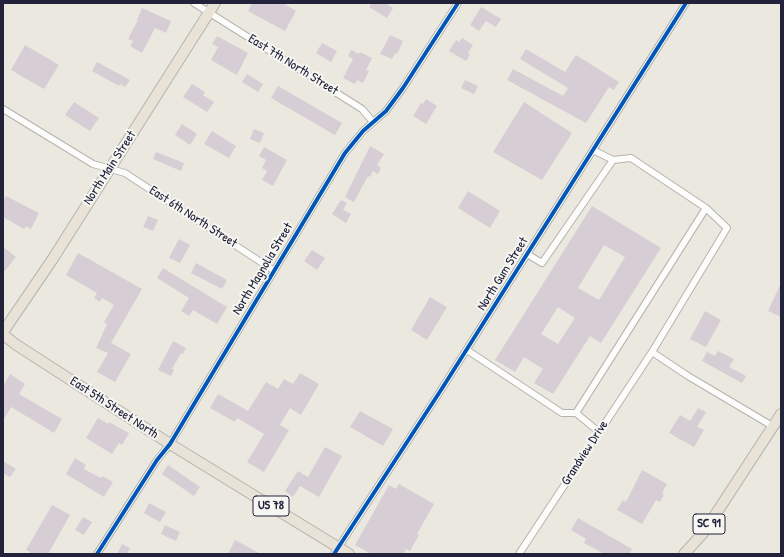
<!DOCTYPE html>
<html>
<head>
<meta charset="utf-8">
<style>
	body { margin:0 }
	#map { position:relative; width:784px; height:557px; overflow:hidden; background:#ebe8df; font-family:"Patrick Hand",sans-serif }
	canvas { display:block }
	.frame { position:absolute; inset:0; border:4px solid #22223b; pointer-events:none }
</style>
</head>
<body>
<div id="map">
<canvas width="784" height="557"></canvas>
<div class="frame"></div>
</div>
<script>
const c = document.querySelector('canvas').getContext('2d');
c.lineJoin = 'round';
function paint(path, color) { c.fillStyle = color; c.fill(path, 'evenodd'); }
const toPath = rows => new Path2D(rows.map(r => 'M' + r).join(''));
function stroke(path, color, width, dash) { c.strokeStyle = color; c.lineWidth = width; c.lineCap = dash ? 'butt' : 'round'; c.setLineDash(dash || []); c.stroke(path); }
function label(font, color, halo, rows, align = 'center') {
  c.font = font + ' "Patrick Hand",sans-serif'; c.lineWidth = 4; c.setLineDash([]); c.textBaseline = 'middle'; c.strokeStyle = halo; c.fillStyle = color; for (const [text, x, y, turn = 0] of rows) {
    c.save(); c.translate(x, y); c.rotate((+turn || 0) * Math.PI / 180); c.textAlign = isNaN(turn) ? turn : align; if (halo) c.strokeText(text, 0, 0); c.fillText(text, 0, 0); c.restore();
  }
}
paint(toPath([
	[252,3,283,3,296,11,285,31,248,11],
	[372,3,385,3,393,8,387,18,369,7],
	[481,7,501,19,496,27,486,21,479,31,470,25],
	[142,8,171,21,166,33,155,28,142,53,130,46,133,41,128,39,138,20,137,20],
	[390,35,403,41,397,54,395,53,392,59,380,54],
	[217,36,248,53,237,75,211,60,218,47,212,44],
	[462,38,473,45,468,53,470,55,466,61,449,51,456,40,459,42],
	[322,43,337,51,331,62,316,53],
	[25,45,59,65,44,89,11,70],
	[526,49,565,72,576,55,619,82,614,90,609,87,586,123,507,80,513,69,563,96,568,88,520,59],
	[351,50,359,54,360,52,372,58,366,70,369,71,363,83,357,80,355,84,343,78,353,59,348,56],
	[97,62,130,80,125,87,120,84,119,86,92,71],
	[247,74,263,84,258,92,242,82],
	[465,80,478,86,474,94,461,88],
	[192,84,205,92,203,95,214,102,207,112,183,97],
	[278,86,342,123,335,135,271,98],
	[426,99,437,106,426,124,413,116,421,103,423,104],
	[74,102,99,118,90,131,65,115],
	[524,102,572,133,542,180,493,152],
	[182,124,197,134,190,145,175,135],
	[254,129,264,133,260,143,250,139],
	[212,131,236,146,229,158,204,144],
	[370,146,384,154,377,165,381,168,378,174,373,171,370,177,368,176,354,202,345,197],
	[264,147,287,160,273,186,262,180,267,171,262,168,266,160,259,156],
	[156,152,184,163,181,171,153,159],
	[468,191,500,211,490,228,458,208],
	[6,196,39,213,31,229,26,226,24,229,3,217,3,201],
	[341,200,347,203,343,210,351,214,346,223,332,214],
	[592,206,661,248,601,343,590,336,553,394,534,383,543,369,524,357,515,372,495,360],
	[604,245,625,257,599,300,578,288],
	[558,307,575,318,558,344,541,334],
	[148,216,158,220,153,231,143,227],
	[179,239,190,245,180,263,169,258],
	[3,247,16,257,3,273],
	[312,250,325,258,317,270,304,261],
	[78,253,142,289,111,343,131,354,115,382,97,372,108,353,96,348,107,324,104,322,114,305,102,298,100,302,94,298,97,293,66,275],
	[196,263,227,280,222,289,191,273],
	[163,268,227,307,217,324,193,310,189,316,181,311,189,298,157,278],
	[781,283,781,317,768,311],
	[430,297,447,307,427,340,411,330],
	[705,311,721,320,706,347,690,339],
	[173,341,186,348,183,354,181,353,172,369,174,370,171,376,158,370],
	[718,351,734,359,729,367,746,376,742,383,702,361,707,352,715,356],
	[300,373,319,384,301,415,290,408,280,425,289,430,264,472,247,462,264,434,237,418,235,422,210,408,218,394,248,411,266,382,278,389,284,379,293,384],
	[10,374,25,384,19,394,62,419,54,433,11,407,3,421,3,386],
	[698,408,706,412,697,427,704,430,694,447,669,433,680,415,690,421],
	[360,411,393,429,383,446,350,427],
	[98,418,108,424,109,422,129,433,122,445,119,443,112,454,86,438],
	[325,447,342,456,319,497,300,486,293,497,285,491,298,471,308,477],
	[75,458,86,465,84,469,101,478,102,476,113,482,104,497,66,474],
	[3,461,16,469,10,477,3,473],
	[168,465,200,487,194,496,162,474],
	[642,470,667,484,662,493,664,494,660,502,656,500,642,524,617,510,623,500,626,502],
	[399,484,434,504,417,534,419,535,410,551,406,549,404,554,371,554,355,545,389,485,396,489],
	[149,503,166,512,160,522,144,513],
	[52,505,70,515,48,554,33,554,26,550],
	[83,517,92,522,84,535,75,530],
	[578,518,632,549,629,554,604,554,584,543,586,539,571,530],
	[165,525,180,532,176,541,161,534],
	[235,540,261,554,228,554],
	[122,544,130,548,127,554,117,554]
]), '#d6ced4');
const minor = toPath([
	[194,3,362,109,373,122],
	[3,109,93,164,125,173,273,270],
	[593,150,613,160,631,158,706,208],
	[527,254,542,263,613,160],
	[467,350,562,413,576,413,599,432],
	[576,413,706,208,727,228,652,352],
	[97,554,157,460,170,444,345,153,363,131,386,111,403,88,458,3],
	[334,554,441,390,686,3],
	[519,554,652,352,688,376,774,427]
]);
const primary = toPath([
	[3,332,52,260,215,3],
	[3,334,15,344,170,444,349,554],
	[684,554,704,532,781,414]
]);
stroke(minor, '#b5b3b0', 8);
stroke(primary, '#b5b3b0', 12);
stroke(minor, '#fcfcfa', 6);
stroke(primary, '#e9e3d7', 10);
stroke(toPath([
	[97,554,157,460,170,444,345,153,363,131,386,111,403,88,458,3],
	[334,554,441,390,686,3]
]), '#0057b8', 4);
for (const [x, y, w] of [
	[271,506,36],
	[709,524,32]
]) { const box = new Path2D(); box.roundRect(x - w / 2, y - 10, w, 20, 3); c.fillStyle = '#f6f6f2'; c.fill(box); stroke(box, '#22223b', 1); }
label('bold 12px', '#22223b', null, [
	["US 78",271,506],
	["SC 91",709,524]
]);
label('13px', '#22223b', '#f6f6f2', [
	["East 7th North Street",293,65,32],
	["North Main Street",110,168,-57],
	["East 6th North Street",193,217,33],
	["North Magnolia Street",263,269,-59],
	["North Gum Street",503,274,-58],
	["East 5th Street North",114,408,33],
	["Grandview Drive",585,453,-57]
]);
</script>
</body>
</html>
